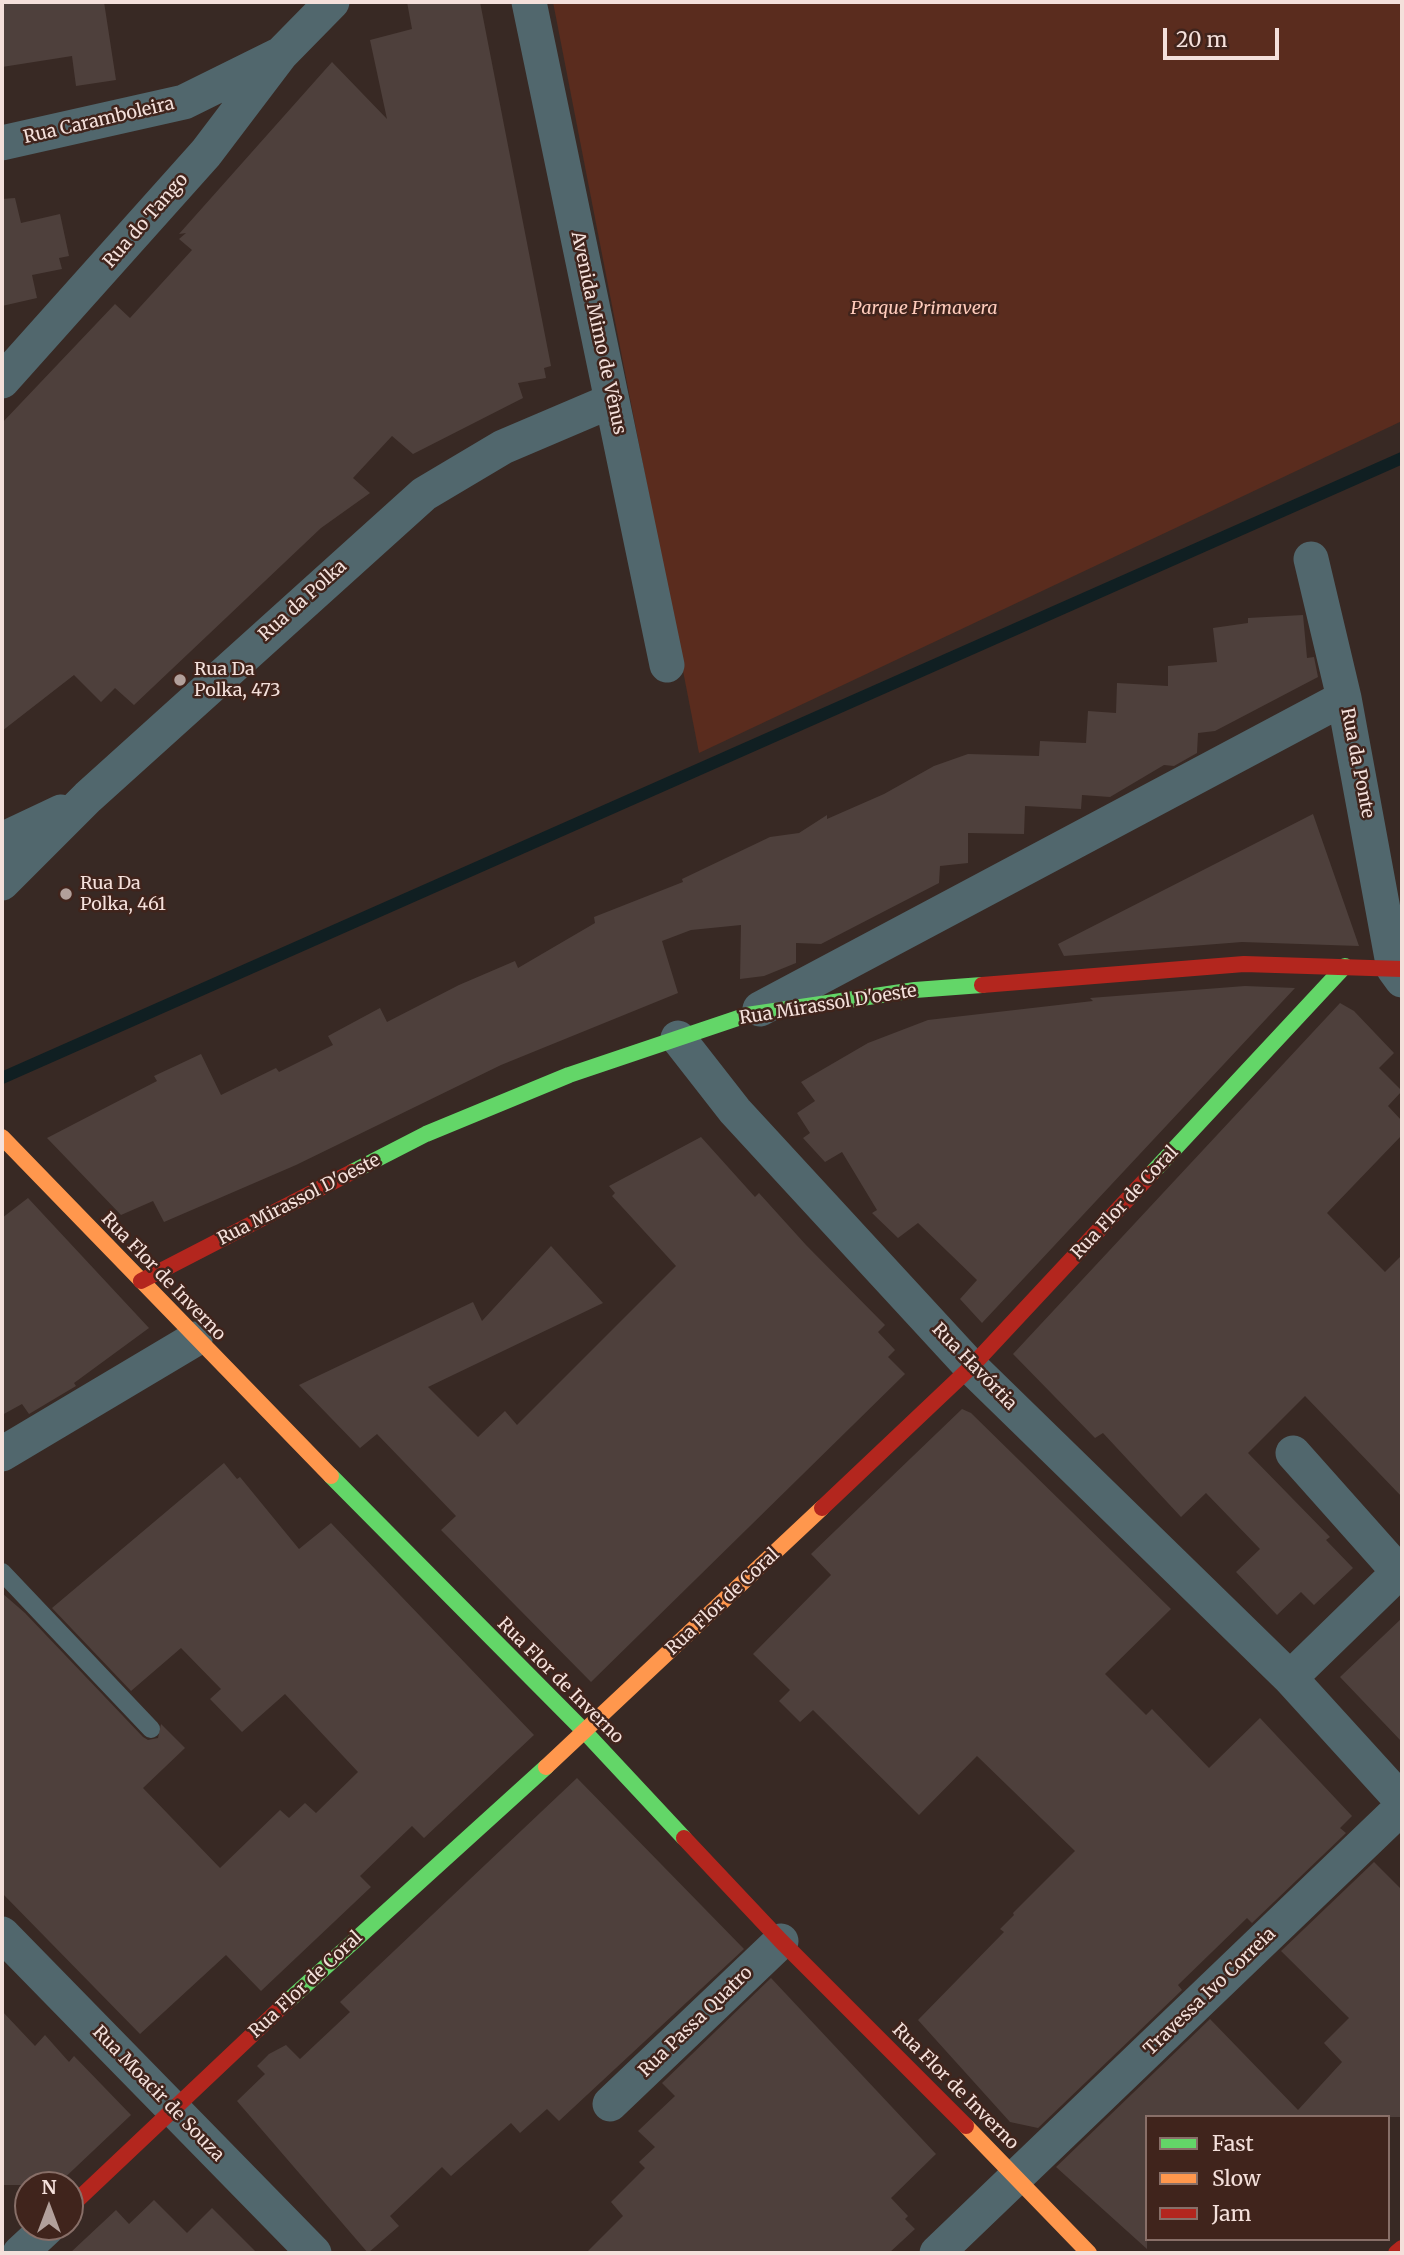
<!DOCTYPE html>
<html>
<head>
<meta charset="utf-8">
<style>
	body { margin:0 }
	#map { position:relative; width:1404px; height:2255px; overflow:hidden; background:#382924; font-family:Merriweather,serif }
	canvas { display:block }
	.frame { position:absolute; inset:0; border:4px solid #f4e0db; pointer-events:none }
	.legend { position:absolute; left:1145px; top:2115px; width:245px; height:126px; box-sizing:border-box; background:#40241c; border:2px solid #886f68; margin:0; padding:9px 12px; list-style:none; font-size:21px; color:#f4e0db }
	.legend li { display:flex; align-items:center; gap:14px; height:35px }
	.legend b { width:35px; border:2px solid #886f68 }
	.north { position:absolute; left:14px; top:2171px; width:70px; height:70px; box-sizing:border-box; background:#40241c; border:2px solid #886f68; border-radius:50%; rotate:0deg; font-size:19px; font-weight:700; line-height:28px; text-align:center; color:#f4e0db }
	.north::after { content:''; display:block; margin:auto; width:24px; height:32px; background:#b2a09b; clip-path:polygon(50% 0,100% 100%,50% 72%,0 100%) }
	.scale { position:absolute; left:1163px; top:28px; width:116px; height:32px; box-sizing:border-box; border:4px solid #f4e0db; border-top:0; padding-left:9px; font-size:21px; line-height:24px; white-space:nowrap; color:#f4e0db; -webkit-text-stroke:5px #40241c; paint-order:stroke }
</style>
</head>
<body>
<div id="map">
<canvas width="1404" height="2255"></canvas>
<div class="frame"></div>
<ul class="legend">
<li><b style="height:9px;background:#63d668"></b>Fast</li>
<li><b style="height:9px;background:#ff974d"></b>Slow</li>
<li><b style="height:9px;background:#b3261e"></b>Jam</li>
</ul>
<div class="north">N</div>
<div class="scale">20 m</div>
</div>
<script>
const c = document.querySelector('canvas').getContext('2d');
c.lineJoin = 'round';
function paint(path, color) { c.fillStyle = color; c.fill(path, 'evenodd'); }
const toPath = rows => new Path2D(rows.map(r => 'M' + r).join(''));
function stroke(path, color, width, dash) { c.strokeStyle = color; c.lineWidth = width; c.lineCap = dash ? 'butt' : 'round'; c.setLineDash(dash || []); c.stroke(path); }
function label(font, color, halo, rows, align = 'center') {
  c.font = font + ' Merriweather,serif'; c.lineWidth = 5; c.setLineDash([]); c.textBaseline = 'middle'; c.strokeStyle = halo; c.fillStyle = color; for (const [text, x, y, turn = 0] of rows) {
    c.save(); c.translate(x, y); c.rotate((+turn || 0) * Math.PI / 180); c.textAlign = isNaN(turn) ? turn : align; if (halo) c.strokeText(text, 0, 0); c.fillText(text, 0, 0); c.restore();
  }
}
paint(toPath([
	[553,2,1402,2,1402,421,699,753]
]), '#5a2c1e');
stroke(toPath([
	[2,1078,1402,458]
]), '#101f22', 12);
paint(toPath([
	[2,2,104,2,116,80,76,86,72,56,2,67],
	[407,2,480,2,551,366,544,368,546,378,518,383,523,398,413,454,392,436,353,478,370,493,321,528,134,705,115,688,101,702,74,675,2,731,2,423,115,304,130,318,192,250,179,239,186,233,179,234,332,62,387,119,370,40,412,29],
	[15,198,21,223,60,214,69,256,59,258,62,269,32,275,37,298,2,306,2,199],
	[1303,615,1307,658,1314,657,1318,677,1215,731,1198,733,1197,753,1174,766,1164,765,1110,797,1082,795,1081,809,1025,806,1024,834,968,833,968,863,940,866,939,883,821,944,796,943,796,963,764,976,740,979,741,925,691,930,662,941,678,993,501,1065,296,1165,164,1222,153,1201,121,1215,47,1138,157,1081,154,1076,201,1054,221,1095,276,1068,279,1072,333,1045,328,1036,380,1008,387,1022,459,985,515,961,518,968,595,923,594,917,683,882,682,879,703,869,770,837,799,833,827,815,827,819,884,794,934,766,968,754,1039,756,1040,741,1086,743,1088,711,1116,713,1117,683,1168,686,1168,666,1217,662,1213,628,1248,623,1248,618],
	[1313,814,1359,946,1242,942,1064,956,1058,944],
	[1245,986,1295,988,982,1323,960,1299,977,1280,918,1223,898,1238,872,1213,877,1210,842,1152,825,1162,803,1138,810,1133,797,1113,815,1101,801,1082,868,1043,928,1020,1093,1001,1090,998],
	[1340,1003,1354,1011,1394,1053,1379,1068,1402,1091,1388,1106,1402,1121,1402,1135,1327,1213,1385,1272,1402,1255,1402,1497,1305,1396,1248,1453,1330,1537,1326,1540,1353,1568,1314,1605,1301,1592,1277,1615,1236,1572,1260,1549,1206,1493,1181,1517,1103,1433,1095,1438,1013,1354],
	[701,1137,755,1197,759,1193,806,1245,885,1325,878,1332,895,1350,888,1357,905,1374,591,1682,441,1530,456,1516,377,1434,360,1448,299,1385,473,1302,482,1321,551,1246,603,1303,428,1387,478,1437,505,1411,517,1425,676,1266,612,1196,615,1193,609,1186],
	[28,1198,149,1328,74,1383,76,1386,29,1414,22,1404,2,1415,2,1218],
	[962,1409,971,1413,1171,1609,1105,1674,1146,1715,1152,1709,1209,1768,1260,1718,1352,1816,1340,1828,1346,1833,1252,1923,1247,1918,1178,1985,1182,1990,1038,2128,1010,2122,918,2020,1004,1932,1000,1929,1014,1915,1013,1913,1075,1851,977,1756,919,1815,813,1710,800,1722,779,1701,790,1690,753,1654,831,1575,811,1554],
	[224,1463,237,1479,240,1477,299,1549,331,1523,534,1735,424,1838,412,1826,360,1876,371,1887,261,1991,226,1955,140,2034,2,1893,2,1593,25,1613,143,1737,148,1740,158,1738,161,1724,185,1748,143,1788,220,1868,280,1810,289,1818,305,1803,316,1813,358,1772,285,1694,242,1732,210,1699,221,1689,181,1648,131,1691,52,1608],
	[1402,1618,1402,1742,1340,1677],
	[577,1778,744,1949,559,2121,547,2109,520,2133,511,2123,451,2176,442,2167,390,2216,399,2226,368,2253,237,2101,265,2074,257,2066,269,2054,286,2045,300,2059,350,2012,340,2002],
	[1374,1862,1402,1890,1402,2117,1147,2117,1147,2249,1056,2167,1210,2019,1298,2110,1342,2062,1324,2043,1349,2018,1281,1951],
	[771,1978,936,2154,891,2198,908,2216,905,2219,915,2229,889,2253,586,2253,623,2216,611,2202,645,2168,639,2162,655,2147,638,2131,675,2096,662,2083],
	[2,2011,35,2046,45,2035,69,2062,74,2056,131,2115,57,2185,2,2185],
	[154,2200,187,2233,212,2208,257,2253,70,2253,116,2210,129,2224]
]), '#4e403c');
stroke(toPath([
	[2,1572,151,1729]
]), '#51676d', 18);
stroke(toPath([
	[529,2,667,665],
	[2,143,184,102,281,54,332,2],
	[2,381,206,153,281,54],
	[1311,559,1344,698,1394,969,1402,980],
	[2,840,61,812],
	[2,883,88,797,424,494,503,447,611,401],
	[760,1009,1344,698],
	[678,1038,735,1111,971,1367,1290,1678,1402,1801],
	[1293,1453,1399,1572],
	[2,1454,195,1339],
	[1290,1678,1402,1569],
	[2,1934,314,2253],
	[610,2104,781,1941],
	[20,2253,48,2227],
	[937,2253,1402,1807]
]), '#51676d', 35);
stroke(toPath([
	[352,1172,426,1134,569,1075,747,1015,915,990,982,985],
	[1152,1173,1345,966],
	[331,1476,585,1732,684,1838],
	[289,2000,546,1767]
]), '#63d668', 16);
stroke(toPath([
	[2,1137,331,1476],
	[546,1767,822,1508],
	[966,2126,1089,2253]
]), '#ff974d', 16);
stroke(toPath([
	[982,985,1244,964,1402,969],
	[141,1281,352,1172],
	[822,1508,971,1367,1152,1173],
	[684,1838,781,1941,966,2126],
	[70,2207,289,2000],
	[1396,2253,1402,2248]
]), '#b3261e', 16);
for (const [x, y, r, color] of [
	[180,680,7,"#b2a09b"],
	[66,894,7,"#b2a09b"]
]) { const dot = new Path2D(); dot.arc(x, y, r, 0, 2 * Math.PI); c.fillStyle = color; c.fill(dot); stroke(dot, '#40241c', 2.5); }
label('18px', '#f4e0db', '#40241c', [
	["Rua Caramboleira",99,121,-13],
	["Rua do Tango",146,221,-49],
	["Avenida Mimo de Vênus",598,333,78],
	["Rua da Polka",303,601,-42],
	["Rua da Ponte",1357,763,79],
	["Rua Mirassol D'oeste",828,1005,-9],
	["Rua Mirassol D'oeste",299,1200,-27],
	["Rua Flor de Coral",1125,1203,-47],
	["Rua Flor de Inverno",163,1277,46],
	["Rua Havórtia",974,1367,46],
	["Rua Flor de Coral",723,1602,-43],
	["Rua Flor de Inverno",560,1681,45],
	["Rua Flor de Coral",306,1985,-43],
	["Travessa Ivo Correia",1210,1992,-44],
	["Rua Passa Quatro",696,2022,-44],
	["Rua Flor de Inverno",955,2087,45],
	["Rua Moacir de Souza",158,2094,46]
]);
label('italic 18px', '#ffccbc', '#40241c', [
	["Parque Primavera",924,309]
]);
label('18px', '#f4e0db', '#40241c', [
	["Rua Da",194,670],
	["Polka, 473",194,691],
	["Rua Da",80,884],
	["Polka, 461",80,905]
], 'left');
</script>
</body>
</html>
